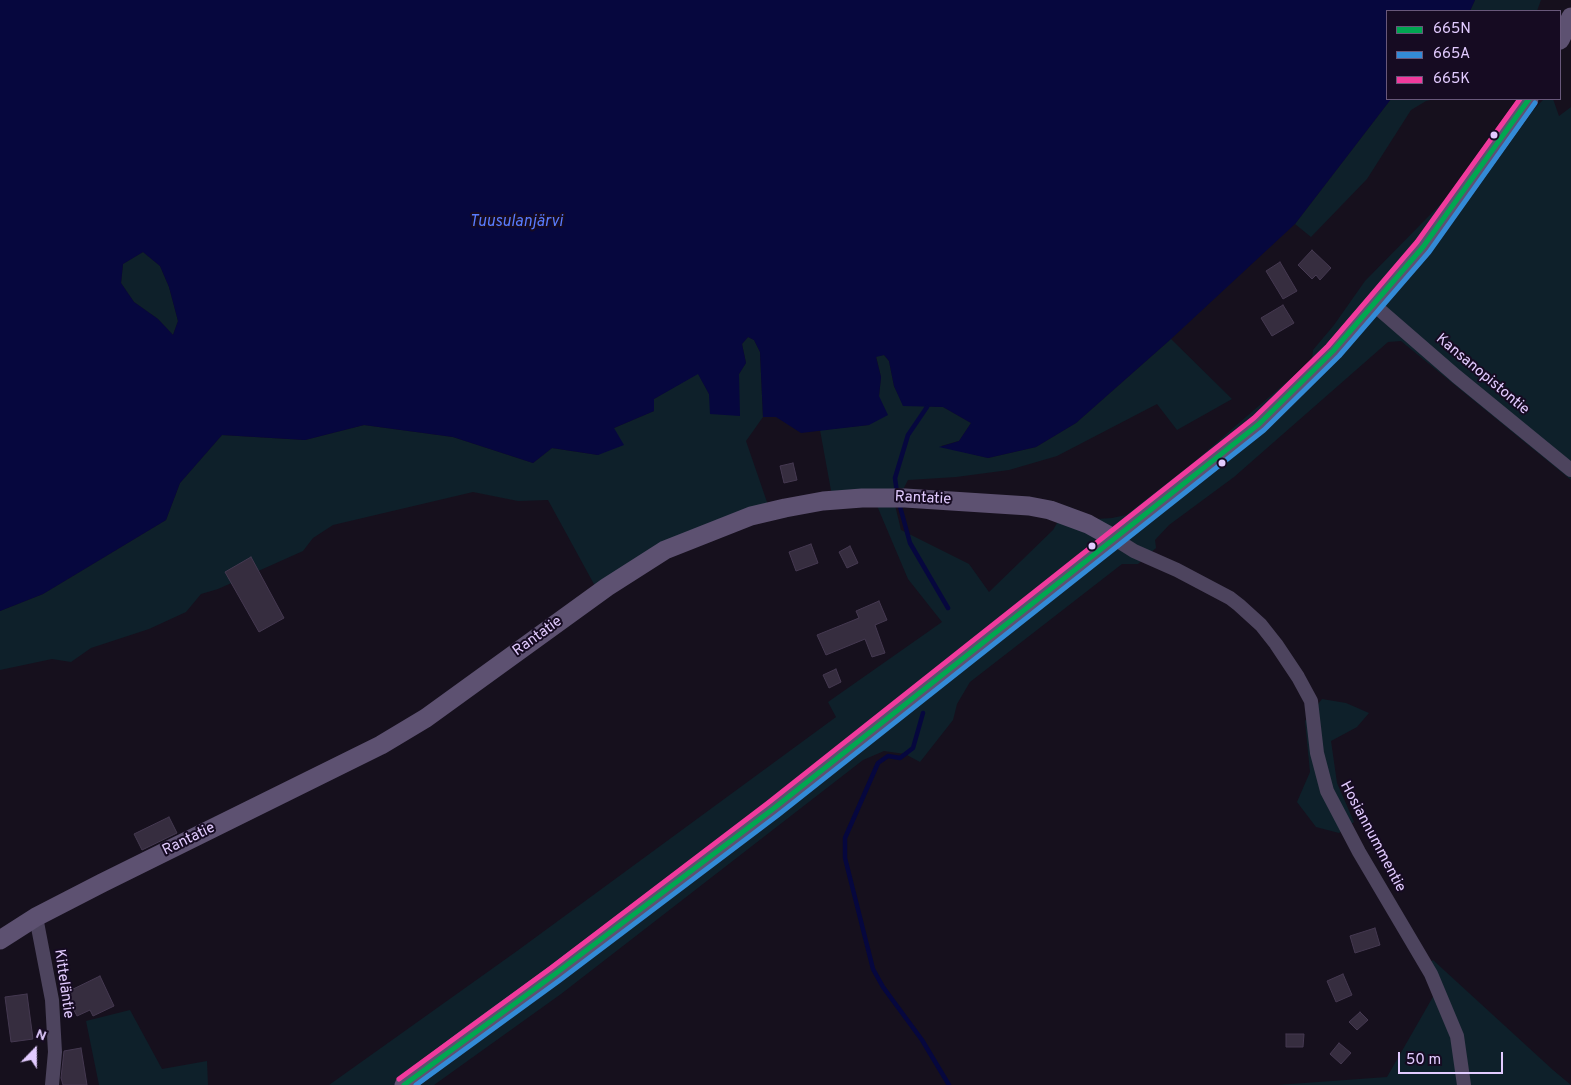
<!DOCTYPE html>
<html>
<head>
<meta charset="utf-8">
<style>
	body { margin:0 }
	#map { position:relative; width:1571px; height:1085px; overflow:hidden; background:#16101d; font-family:Overpass,sans-serif }
	canvas { display:block }
	.legend { position:absolute; left:1386px; top:10px; width:175px; height:90px; box-sizing:border-box; background:#160b22; border:1px solid #68587a; margin:0; padding:6px 9px; list-style:none; font-size:15px; color:#e2cbff }
	.legend li { display:flex; align-items:center; gap:10px; height:25px }
	.legend b { width:25px; border:1px solid #68587a }
	.north { position:absolute; left:10px; top:1025px; width:50px; height:50px; -webkit-text-stroke:4px #160b22; paint-order:stroke; rotate:22deg; font-size:14px; font-weight:700; line-height:20px; text-align:center; color:#e2cbff }
	.north::after { content:''; display:block; margin:auto; width:18px; height:22px; background:#e2cbff; clip-path:polygon(50% 0,100% 100%,50% 72%,0 100%) }
	.scale { position:absolute; left:1398px; top:1052px; width:105px; height:22px; box-sizing:border-box; border:2px solid #e2cbff; border-top:0; padding-left:6px; font-size:15px; line-height:18px; white-space:nowrap; color:#e2cbff; -webkit-text-stroke:4px #160b22; paint-order:stroke }
</style>
</head>
<body>
<div id="map">
<canvas width="1571" height="1085"></canvas>
<ul class="legend">
<li><b style="height:6px;background:#00a651"></b>665N</li>
<li><b style="height:6px;background:#338bd7"></b>665A</li>
<li><b style="height:6px;background:#f13a9d"></b>665K</li>
</ul>
<div class="north">N</div>
<div class="scale">50 m</div>
</div>
<script>
const c = document.querySelector('canvas').getContext('2d');
c.lineJoin = 'round';
function paint(path, color) { c.fillStyle = color; c.fill(path, 'evenodd'); }
const toPath = rows => new Path2D(rows.map(r => 'M' + r).join(''));
function stroke(path, color, width, dash) { c.strokeStyle = color; c.lineWidth = width; c.lineCap = dash ? 'butt' : 'round'; c.setLineDash(dash || []); c.stroke(path); }
function label(font, color, halo, rows, align = 'center') {
  c.font = font + ' Overpass,sans-serif'; c.lineWidth = 4; c.setLineDash([]); c.textBaseline = 'middle'; c.strokeStyle = halo; c.fillStyle = color; for (const [text, x, y, turn = 0] of rows) {
    c.save(); c.translate(x, y); c.rotate((+turn || 0) * Math.PI / 180); c.textAlign = isNaN(turn) ? turn : align; if (halo) c.strokeText(text, 0, 0); c.fillText(text, 0, 0); c.restore();
  }
}
paint(toPath([
	[1475,0,1541,0,1537,11,1470,11],
	[1391,99,1435,99,1426,101,1411,110,1367,179,1311,237,1295,224],
	[1544,99,1553,99,1559,116,1571,107,1571,480,1401,341,1388,342,1234,477,1169,525,1155,540,1156,548,1138,564,1122,564,970,682,957,704,953,720,920,762,905,754,884,751,863,760,561,994,434,1085,329,1085,517,951,836,717,828,702,942,622,908,579,875,501,834,507,820,430,869,425,879,396,881,377,876,356,884,355,889,361,894,386,903,405,943,407,971,423,959,441,941,446,988,458,1036,447,1076,423,1171,339,1232,399,1177,430,1157,404,1057,456,1009,470,956,477,908,480,895,505,901,530,969,564,989,592,1053,530,1067,506,1097,519,1112,518,1126,515,1195,461,1312,360,1313,350,1334,325,1365,281],
	[143,252,160,266,169,287,178,321,173,335,158,319,134,302,121,283,123,264],
	[748,337,754,340,760,352,763,417,746,441,768,505,595,586,548,500,518,501,473,492,333,525,313,538,303,551,218,589,201,594,186,612,149,629,91,648,71,662,52,659,0,670,0,611,43,594,166,520,180,483,222,435,305,440,364,425,453,437,533,463,552,448,598,455,614,428,654,411,654,399,698,373,709,394,739,374,746,363,742,344],
	[1322,699,1346,703,1369,713,1357,727,1331,741,1337,783,1354,822,1339,833,1316,827,1297,802,1310,772,1305,721],
	[1433,960,1553,1070,1571,1085,1277,1085,1387,1077,1434,995,1421,969],
	[130,1010,162,1069,207,1061,208,1085,99,1085,86,1021]
]), '#0e202a');
paint(toPath([
	[0,0,1475,0,1470,11,1387,11,1387,99,1391,99,1295,224,1171,339,1076,423,1036,447,988,458,939,447,959,441,971,423,943,407,903,406,894,386,889,361,884,355,876,357,881,377,879,396,888,415,869,425,801,433,776,417,763,417,760,352,754,340,748,337,742,344,746,363,739,374,740,416,710,414,709,394,698,374,654,399,654,411,614,428,624,445,598,455,552,448,533,463,453,437,364,425,305,440,222,435,180,483,166,520,43,594,0,611],
	[143,252,160,266,169,287,178,321,173,335,158,319,134,302,121,283,123,264]
]), '#06073e');
stroke(toPath([
	[897,493,895,478,908,435,927,407],
	[899,503,910,543,948,608],
	[923,713,913,748,900,758,888,756,878,763,845,838,845,858,873,969,883,987,922,1040,949,1085]
]), '#06073e', 4.5);
const building = toPath([
	[1312,250,1331,268,1320,280,1316,275,1312,279,1298,265,1312,250],
	[1280,262,1297,291,1283,299,1266,271,1280,262],
	[1283,305,1294,323,1272,336,1261,318,1283,305],
	[793,463,797,480,784,483,780,466,793,463],
	[811,544,818,563,796,571,789,552,811,544],
	[850,546,858,563,847,568,839,552,850,546],
	[251,557,284,618,259,632,225,572,251,557],
	[879,601,887,620,875,625,885,653,872,657,865,639,826,655,817,635,859,618,856,611,879,601],
	[836,669,841,682,829,688,823,675,836,669],
	[169,817,177,833,142,850,134,834,169,817],
	[1375,928,1380,945,1355,953,1350,936,1375,928],
	[1343,974,1352,995,1336,1002,1327,981,1343,974],
	[100,976,114,1006,93,1016,90,1010,77,1016,65,993,100,976],
	[27,994,33,1039,11,1042,5,997,27,994],
	[1360,1012,1368,1020,1357,1030,1349,1022,1360,1012],
	[1286,1034,1304,1034,1303,1047,1286,1047,1286,1034],
	[1339,1043,1351,1053,1341,1064,1330,1054,1339,1043],
	[81,1048,87,1085,63,1085,61,1078,64,1051,81,1048]
]);
paint(building, '#362d3f');
stroke(building, '#453951', 1);
stroke(toPath([
	[1373,304,1456,376,1571,470],
	[1115,539,1134,551,1177,570,1230,598,1239,605,1261,625,1276,644,1298,677,1311,701,1317,753,1327,791,1359,852,1431,974,1457,1036,1464,1085],
	[36,917,52,1000,55,1052,52,1085]
]), '#4d445e', 14);
stroke(toPath([
	[1560,40,1571,17],
	[0,940,36,917,102,883,381,745,426,718,607,587,665,550,751,516,785,508,823,501,862,498,905,498,1029,506,1050,510,1088,524,1115,539],
	[404,1085,472,1034,555,974,773,809,1259,424,1333,351,1423,247,1529,99]
]), '#5d5171', 19);
stroke(toPath([
	[404,1085,555,974,773,809,1259,424,1333,351,1423,247,1529,99]
]), '#00a651', 5);
stroke(toPath([
	[416,1085,560,980,778,815,1264,430,1339,356,1429,252,1535,103]
]), '#338bd7', 5);
stroke(toPath([
	[399,1079,551,968,768,803,1254,418,1328,346,1417,242,1520,99]
]), '#f13a9d', 5);
for (const [x, y, r, color] of [
	[1494,135,4.5,"#e2cbff"],
	[1222,463,4.5,"#e2cbff"],
	[1092,546,4.5,"#e2cbff"]
]) { const dot = new Path2D(); dot.arc(x, y, r, 0, 2 * Math.PI); c.fillStyle = color; c.fill(dot); stroke(dot, '#160b22', 2); }
label('15px', '#e2cbff', '#160b22', [
	["Kansanopistontie",1482,375,40],
	["Rantatie",923,499,3],
	["Rantatie",538,637,-36],
	["Hosiannummentie",1372,837,62],
	["Rantatie",189,840,-26],
	["Kitteläntie",63,984,82]
]);
label('italic 16px', '#597cff', '#160b22', [
	["Tuusulanjärvi",516,223]
]);
</script>
</body>
</html>
